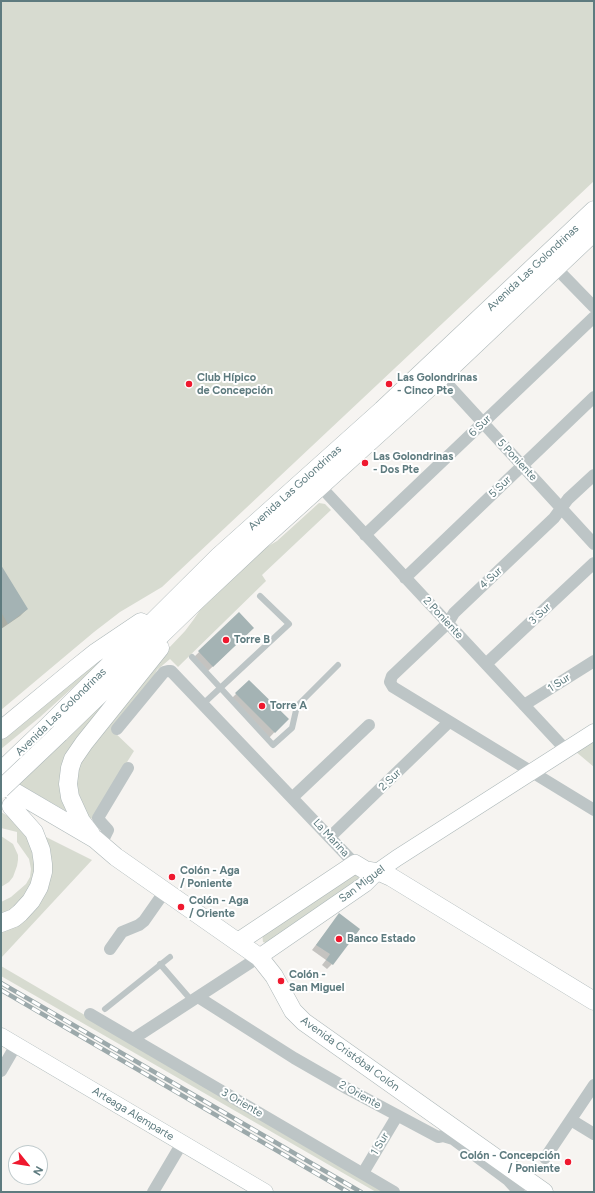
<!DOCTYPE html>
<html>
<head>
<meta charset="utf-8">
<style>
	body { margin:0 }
	#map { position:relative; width:595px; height:1193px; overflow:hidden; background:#f6f4f1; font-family:Figtree,sans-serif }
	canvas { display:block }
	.frame { position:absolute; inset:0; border:2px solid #5e7b7f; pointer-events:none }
	.north { position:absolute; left:8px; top:1145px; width:40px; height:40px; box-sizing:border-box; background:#fff; border:1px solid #bfcacc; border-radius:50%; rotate:120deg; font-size:11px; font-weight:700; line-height:16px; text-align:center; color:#5e7b7f }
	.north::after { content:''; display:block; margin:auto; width:14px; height:18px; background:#ef182e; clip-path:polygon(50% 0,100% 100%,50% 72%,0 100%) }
</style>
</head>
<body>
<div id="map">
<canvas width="595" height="1193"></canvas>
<div class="frame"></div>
<div class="north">N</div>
</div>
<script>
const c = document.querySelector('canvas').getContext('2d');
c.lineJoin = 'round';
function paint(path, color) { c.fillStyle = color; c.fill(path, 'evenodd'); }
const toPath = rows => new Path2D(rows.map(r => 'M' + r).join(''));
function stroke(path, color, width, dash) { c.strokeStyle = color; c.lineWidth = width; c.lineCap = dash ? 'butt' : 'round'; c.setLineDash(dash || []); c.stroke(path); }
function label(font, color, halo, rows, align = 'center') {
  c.font = font + ' Figtree,sans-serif'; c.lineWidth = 4; c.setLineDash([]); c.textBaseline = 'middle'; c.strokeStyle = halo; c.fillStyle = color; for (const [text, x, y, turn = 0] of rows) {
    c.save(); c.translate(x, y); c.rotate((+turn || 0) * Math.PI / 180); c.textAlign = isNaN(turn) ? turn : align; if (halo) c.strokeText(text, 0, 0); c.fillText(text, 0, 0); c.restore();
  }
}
paint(toPath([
	[1,1,594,1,594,181,162,587,120,612,94,632,1,710],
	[319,503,325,504,331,510,262,575,266,581,178,667,170,659,157,670,154,677,112,730,134,751,90,821,79,807,75,769,167,650,185,631,194,619,200,610,265,548,277,541],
	[118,647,40,717,1,749,1,738],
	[138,667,61,793,66,811,19,784],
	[594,739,594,767,575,751],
	[1,812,8,816,21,826,38,858,30,894,1,918,1,902,11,897,26,884,30,877,31,869,29,859,17,842,17,832,1,828],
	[42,835,92,860,1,958,1,927,28,915],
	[1,836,13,844,18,855,18,860,17,866,13,877,9,882,1,887],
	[351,873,358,874,360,877,359,881,268,944,263,942,262,933],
	[1,966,363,1178,384,1192,376,1192,1,976]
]), '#d7dbd0');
paint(toPath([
	[1,574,27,609,20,616,1,629],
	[239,613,253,628,208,671,194,657],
	[249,681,287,719,269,738,231,699],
	[335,920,332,964,327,969,322,965,326,960,312,950]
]), '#0003');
paint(toPath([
	[1,565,28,609,8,624,1,612],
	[239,612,254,628,213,667,198,651],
	[249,680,289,719,275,733,235,693],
	[339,913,360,929,333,965,326,960,330,954,316,945]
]), '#a4b3b4');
const secondary = toPath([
	[259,957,365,884,377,872,397,858,594,732],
	[1,1036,265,1192]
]);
const primary = toPath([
	[1,730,75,669,95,653,141,622],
	[60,733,195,602,260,541,441,377,594,232],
	[1,771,48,726,219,556,382,410,594,210],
	[1,784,95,839,116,857,259,957,274,976,293,1011,304,1022,544,1192],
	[91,834,81,821,70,797,68,784,70,768,73,759,84,743,160,648],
	[1,923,14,918,20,913,31,901,39,887,43,872,43,864,41,850,34,832,11,806],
	[238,942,355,864,365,870,382,873,391,877,594,1001]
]);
stroke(secondary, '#adb8b9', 17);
stroke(primary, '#aeb8b9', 19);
stroke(toPath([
	[192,657,273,745,292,728,297,706,338,665],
	[203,704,289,624,260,596],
	[160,964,192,1001],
	[105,1009,170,957]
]), '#bdc5c6', 6);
stroke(toPath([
	[556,268,594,307],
	[441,377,594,544],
	[594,475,568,499,554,518,454,613,448,623,392,676,390,682,393,687,594,810],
	[321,487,566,750],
	[365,535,594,317],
	[405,578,594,397],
	[486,664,594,563],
	[524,705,594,661],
	[117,729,164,672,168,671,171,671,355,864],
	[293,797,369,725],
	[330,837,449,722],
	[101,844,108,830,99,820,98,818,128,768],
	[110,949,122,932,139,925,144,921,165,891],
	[198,997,294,1058,348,1089,438,1137,443,1136,453,1139,508,1180,519,1192],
	[90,1014,394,1192],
	[133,1039,259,957],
	[1,1071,16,1045],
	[571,1120,594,1134],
	[545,1158,594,1085],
	[363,1173,397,1116],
	[153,1192,182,1143]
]), '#bdc5c6', 12);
stroke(secondary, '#fff', 16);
stroke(primary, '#fff', 18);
const rail = toPath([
	[1,983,361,1192],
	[1,990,348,1192]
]);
stroke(rail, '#9ca9ab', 4.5);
stroke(rail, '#fff', 3, [9]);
const primaryBridge = toPath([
	[1,789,60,733]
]);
stroke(primaryBridge, '#aeb8b9', 19, []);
stroke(primaryBridge, '#fff', 18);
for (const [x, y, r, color] of [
	[189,384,4,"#ef182e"],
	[389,384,4,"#ef182e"],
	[365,463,4,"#ef182e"],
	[226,640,4,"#ef182e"],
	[262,706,4,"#ef182e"],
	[172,877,4,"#ef182e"],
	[181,907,4,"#ef182e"],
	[339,939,4,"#ef182e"],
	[281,981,4,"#ef182e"],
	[568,1162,4,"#ef182e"]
]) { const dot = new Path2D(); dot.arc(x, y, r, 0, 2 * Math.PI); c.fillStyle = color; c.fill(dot); stroke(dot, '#fff', 1.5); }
label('11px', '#5e7b7f', '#fff', [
	["Avenida Las Golondrinas",533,268,-43],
	["6 Sur",480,426,-44],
	["5 Poniente",517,460,47],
	["5 Sur",500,487,-44],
	["Avenida Las Golondrinas",295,488,-42],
	["4 Sur",491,578,-43],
	["3 Sur",540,614,-43],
	["2 Poniente",443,618,47],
	["1 Sur",559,683,-33],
	["Avenida Las Golondrinas",61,712,-44],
	["2 Sur",390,780,-44],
	["La Marina",331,838,47],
	["San Miguel",362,884,-37],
	["Avenida Cristóbal Colón",350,1054,36],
	["2 Oriente",360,1095,29],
	["3 Oriente",242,1103,30],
	["Arteaga Alemparte",133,1114,31],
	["1 Sur",380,1144,-59]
]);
label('bold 11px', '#5e7b7f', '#fff', [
	["Club Hípico",197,378],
	["de Concepción",197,391],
	["Las Golondrinas",397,378],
	["- Cinco Pte",397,391],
	["Las Golondrinas",373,457],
	["- Dos Pte",373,470],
	["Torre B",234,640],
	["Torre A",270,706],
	["Colón - Aga",180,871],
	["/ Poniente",180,884],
	["Colón - Aga",189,901],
	["/ Oriente",189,914],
	["Banco Estado",347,939],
	["Colón -",289,975],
	["San Miguel",289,988],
	["Colón - Concepción",560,1156,"right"],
	["/ Poniente",560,1169,"right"]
], 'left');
</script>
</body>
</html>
